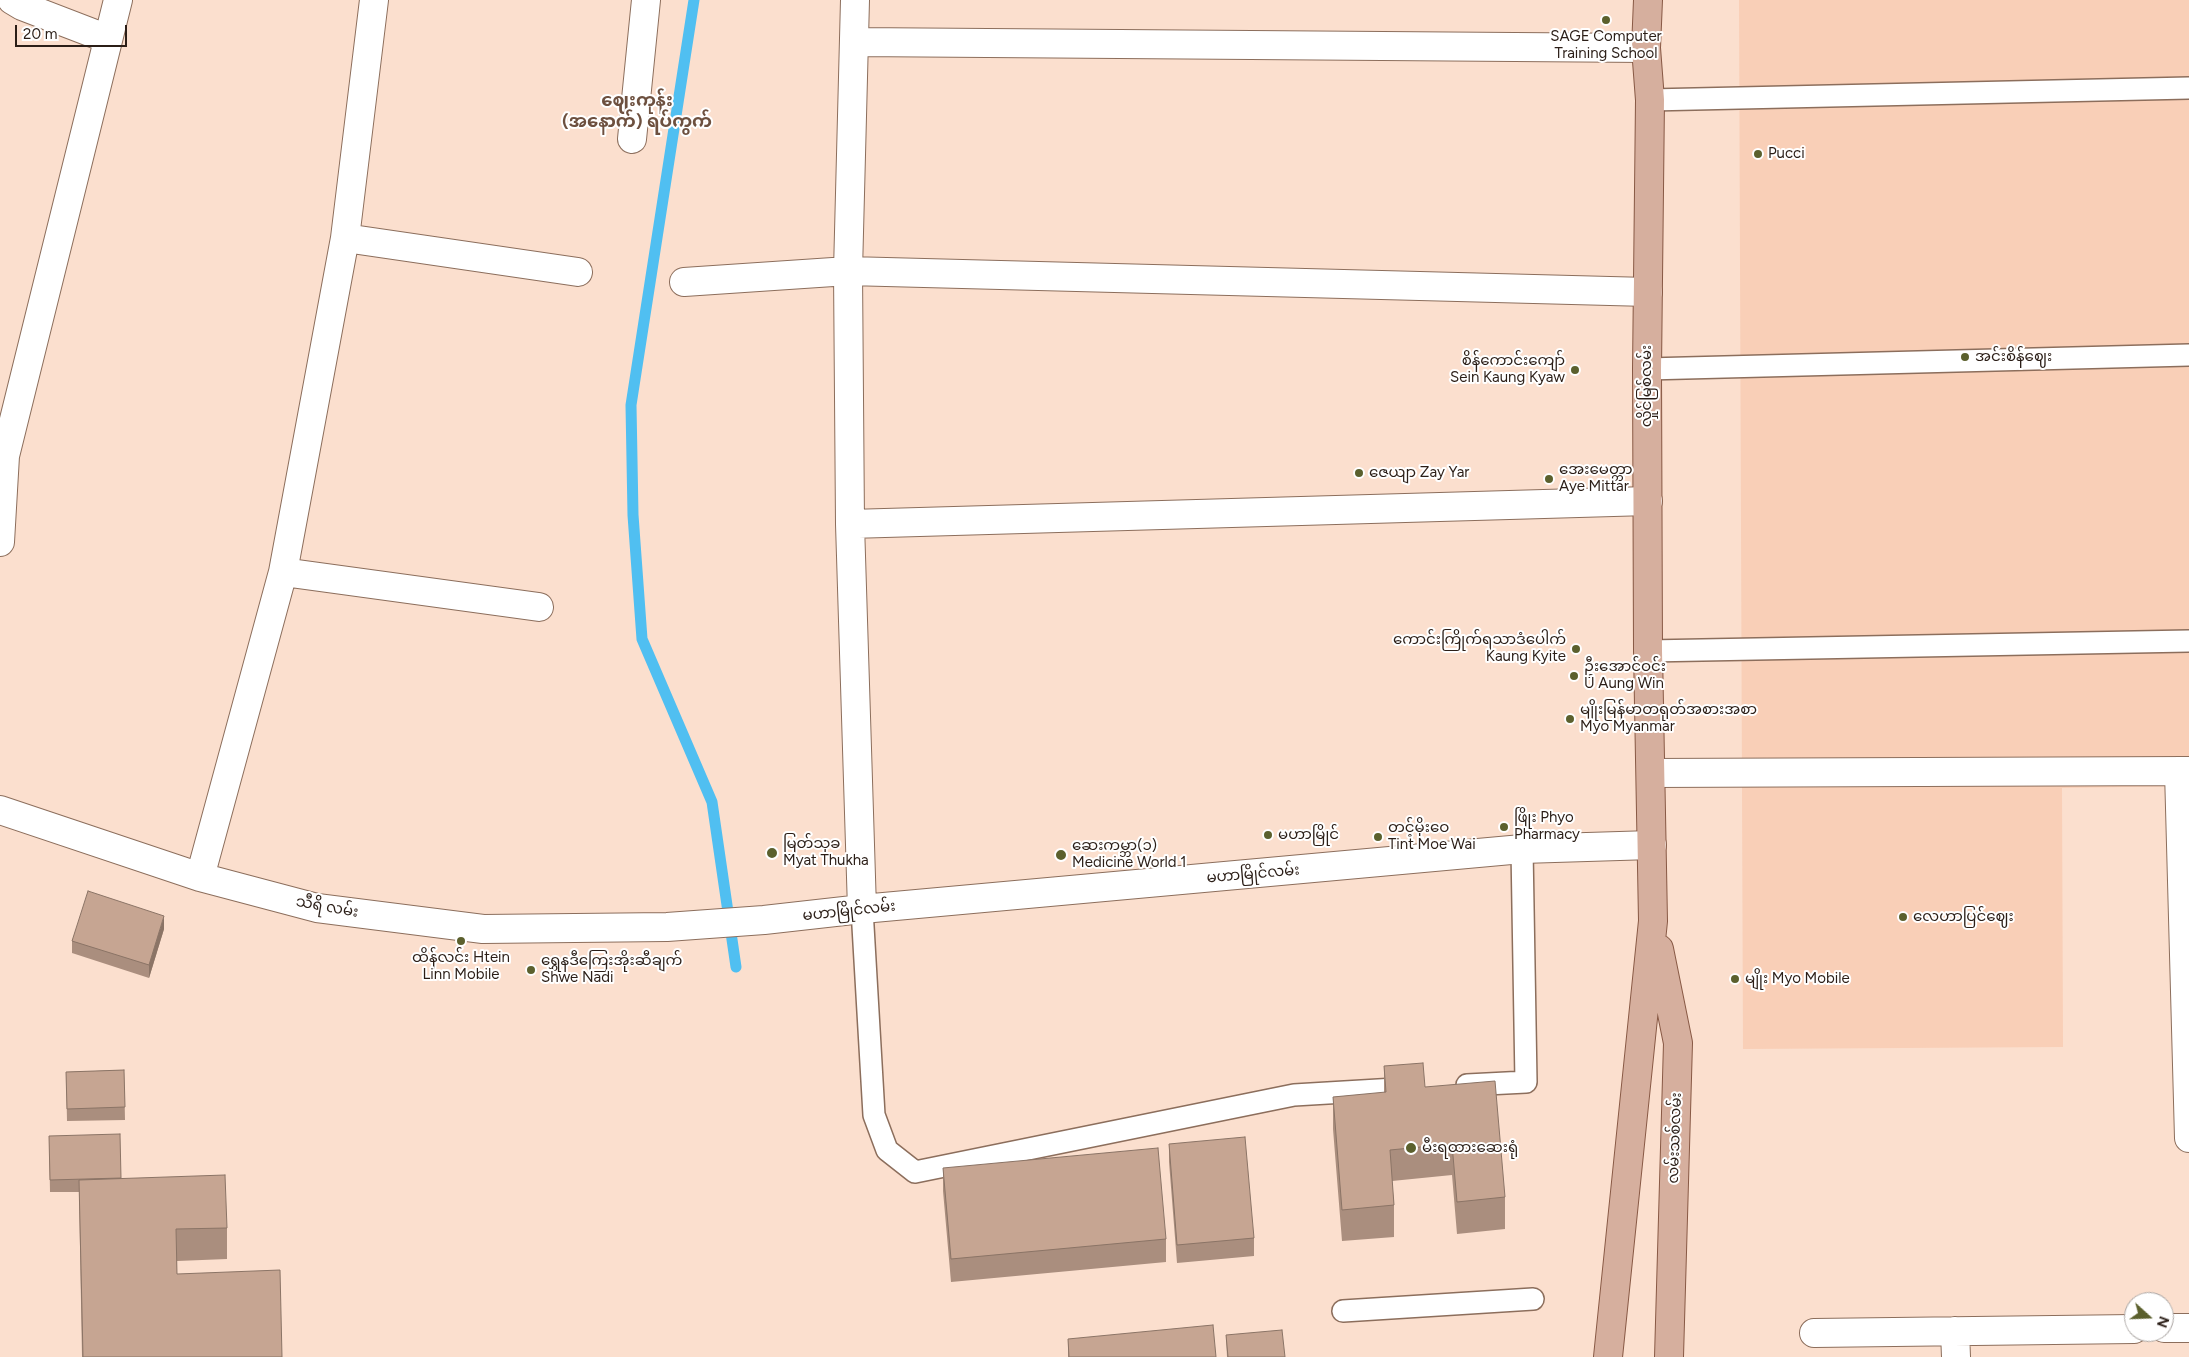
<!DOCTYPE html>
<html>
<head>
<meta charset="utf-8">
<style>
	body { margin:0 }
	#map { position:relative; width:2189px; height:1357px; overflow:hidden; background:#fbdfce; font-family:Figtree,sans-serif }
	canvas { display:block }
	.north { position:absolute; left:2124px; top:1292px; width:50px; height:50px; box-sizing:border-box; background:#fff; border:1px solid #aaa5a2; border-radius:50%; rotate:110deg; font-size:14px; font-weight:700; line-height:20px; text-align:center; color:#2b1e17 }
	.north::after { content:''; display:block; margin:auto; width:18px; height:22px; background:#5b602d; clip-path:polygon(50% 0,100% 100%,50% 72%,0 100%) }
	.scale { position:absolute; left:15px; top:25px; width:112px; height:22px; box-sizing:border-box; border:2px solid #2b1e17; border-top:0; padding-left:6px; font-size:15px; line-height:18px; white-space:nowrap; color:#2b1e17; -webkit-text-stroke:4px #fff; paint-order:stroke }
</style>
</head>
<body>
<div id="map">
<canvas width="2189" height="1357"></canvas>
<div class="north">N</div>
<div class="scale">20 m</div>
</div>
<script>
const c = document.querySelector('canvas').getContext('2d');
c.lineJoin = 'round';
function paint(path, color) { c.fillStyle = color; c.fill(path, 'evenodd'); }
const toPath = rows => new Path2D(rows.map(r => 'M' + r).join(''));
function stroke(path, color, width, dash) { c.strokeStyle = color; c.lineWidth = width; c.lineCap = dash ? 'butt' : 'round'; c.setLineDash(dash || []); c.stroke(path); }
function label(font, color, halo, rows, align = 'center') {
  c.font = font + ' Figtree,"Noto Sans Myanmar",sans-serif'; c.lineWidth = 4; c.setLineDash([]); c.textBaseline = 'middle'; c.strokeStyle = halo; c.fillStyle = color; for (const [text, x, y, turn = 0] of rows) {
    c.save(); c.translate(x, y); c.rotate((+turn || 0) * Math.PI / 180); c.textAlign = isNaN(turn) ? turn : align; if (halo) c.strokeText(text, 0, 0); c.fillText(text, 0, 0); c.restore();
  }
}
paint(toPath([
	[1739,0,2189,0,2189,786,2062,788,2063,1047,1743,1049]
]), '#f9cfb7');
stroke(toPath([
	[694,0,631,405,633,515,642,639,712,802,736,967]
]), '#50bff1', 11);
const lane = toPath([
	[1650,100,2189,88],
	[1647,369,2189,355],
	[1648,651,2189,641],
	[862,909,874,1115,887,1150,915,1172,1294,1095,1412,1088],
	[1467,1085,1526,1082,1522,849],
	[1343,1311,1533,1299]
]);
const street = toPath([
	[12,0,22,6,108,39],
	[855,0,848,271,850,524,862,909],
	[856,42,1646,48],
	[632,139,646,0],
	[345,238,578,272],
	[684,282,848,271,1648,292],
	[850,524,1648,501],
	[0,542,5,456,118,0],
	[283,572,539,607],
	[2179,771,2189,1138],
	[1651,773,2189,771],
	[0,810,200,877,317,908,483,929,667,927,764,920,862,909,1522,849,1652,845],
	[200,877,283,572,345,238,374,0],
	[2164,1328,2189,1328],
	[1955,1331,1956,1357],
	[1814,1333,2134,1329]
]);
const primary = toPath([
	[1659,949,1678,1043,1669,1357],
	[1608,1357,1653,921,1648,651,1647,369,1650,100,1646,48,1648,0]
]);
stroke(lane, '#8c6e5c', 24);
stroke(street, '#8c6e5c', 30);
stroke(primary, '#885945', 30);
stroke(lane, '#fff', 21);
stroke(street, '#fff', 28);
stroke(primary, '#d6af9e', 28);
paint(toPath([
	[164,929,149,978,72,953,72,941],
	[1384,1066,1425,1087,1505,1197,1505,1229,1457,1234,1452,1175,1392,1181,1394,1205,1394,1237,1342,1241,1333,1129,1333,1097,1384,1093],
	[124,1070,125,1120,67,1121,66,1072],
	[49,1136,121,1178,227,1228,227,1259,177,1261,177,1274,282,1357,82,1357,79,1192,50,1192],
	[1169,1144,1254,1238,1254,1256,1177,1263,1169,1162],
	[943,1168,1166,1239,1166,1262,951,1282,943,1191],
	[1226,1335,1285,1357,1227,1357],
	[1068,1339,1216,1357,1068,1357]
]), '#aa8e7e');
paint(toPath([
	[164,916,164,929,149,978,149,965]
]), '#8b7466');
const building = toPath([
	[88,891,164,916,149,965,72,941,88,891],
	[1423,1063,1425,1087,1495,1081,1505,1197,1457,1202,1452,1144,1390,1150,1394,1205,1342,1210,1333,1097,1386,1092,1384,1066,1423,1063],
	[124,1070,125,1107,67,1109,66,1072,124,1070],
	[120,1134,121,1178,50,1180,49,1136,120,1134],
	[1245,1137,1254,1238,1177,1245,1169,1144,1245,1137],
	[1158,1148,1166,1239,951,1259,943,1168,1158,1148],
	[225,1175,227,1228,176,1229,177,1274,280,1270,282,1357,83,1357,79,1180,225,1175],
	[1213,1325,1216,1357,1069,1357,1068,1339,1213,1325],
	[1282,1330,1285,1357,1228,1357,1226,1335,1282,1330]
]);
paint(building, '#c6a592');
stroke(building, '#8b7466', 1);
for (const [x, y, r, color] of [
	[1606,20,5,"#5b602d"],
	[1758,154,5,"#5b602d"],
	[1965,357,5,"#5b602d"],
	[1575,370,5,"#5b602d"],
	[1359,473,5,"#5b602d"],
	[1549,479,5,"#5b602d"],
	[1576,649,5,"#5b602d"],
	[1574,676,5,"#5b602d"],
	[1570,719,5,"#5b602d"],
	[1504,827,5,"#5b602d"],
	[1268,835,5,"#5b602d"],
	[1378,837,5,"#5b602d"],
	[772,853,6,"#5b602d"],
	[1061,855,6,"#5b602d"],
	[1903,917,5,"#5b602d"],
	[461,941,5,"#5b602d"],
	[531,970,5,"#5b602d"],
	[1735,979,5,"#5b602d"],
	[1411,1148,6,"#5b602d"]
]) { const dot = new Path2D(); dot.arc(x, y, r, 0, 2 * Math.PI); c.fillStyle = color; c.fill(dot); stroke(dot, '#fff', 2); }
label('15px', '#2b1e17', '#fff', [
	["SAGE Computer",1606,37,"center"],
	["Training School",1606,54,"center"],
	["Pucci",1768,154],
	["အင်းစိန်ဈေး",1975,357],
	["စိန်ကောင်းကျော်",1565,361,"right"],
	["Sein Kaung Kyaw",1565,378,"right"],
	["အေးမေတ္တာ",1559,470],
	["Aye Mittar",1559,487],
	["ဇေယျာ Zay Yar",1369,473],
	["ကောင်းကြိုက်ရသာဒံပေါက်",1566,640,"right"],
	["Kaung Kyite",1566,657,"right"],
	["ဦးအောင်ဝင်း",1584,667],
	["U Aung Win",1584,684],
	["မျိုးမြန်မာတရုတ်အစားအစာ",1580,710],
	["Myo Myanmar",1580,727],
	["ဖြိုး Phyo",1514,818],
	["Pharmacy",1514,835],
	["တင့်မိုးဝေ",1388,828],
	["Tint Moe Wai",1388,845],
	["မဟာမြိုင်",1278,835],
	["မြတ်သုခ",783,844],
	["Myat Thukha",783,861],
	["ဆေးကမ္ဘာ(၁)",1072,846],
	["Medicine World 1",1072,863],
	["လေဟာပြင်ဈေး",1913,917],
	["ထိန်လင်း Htein",461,958,"center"],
	["Linn Mobile",461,975,"center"],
	["ရွှေနဒီကြေးအိုးဆီချက်",541,961],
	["Shwe Nadi",541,978],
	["မျိုး Myo Mobile",1745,979],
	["မီးရထားဆေးရုံ",1422,1148]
], 'left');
label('15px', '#2b1e17', '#fff', [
	["လှိုင်မြစ်လမ်း",1647,386,-90],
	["မဟာမြိုင်လမ်း",1253,874,-5],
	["သီရိ လမ်း",327,907,10],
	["မဟာမြိုင်လမ်း",849,911,-6],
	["လမ်းသစ်လမ်း",1675,1138,-88]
]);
label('bold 18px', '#6d503f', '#fff', [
	["ဈေးကုန်း",637,101],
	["(အနောက်) ရပ်ကွက်",637,122]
]);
</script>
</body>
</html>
